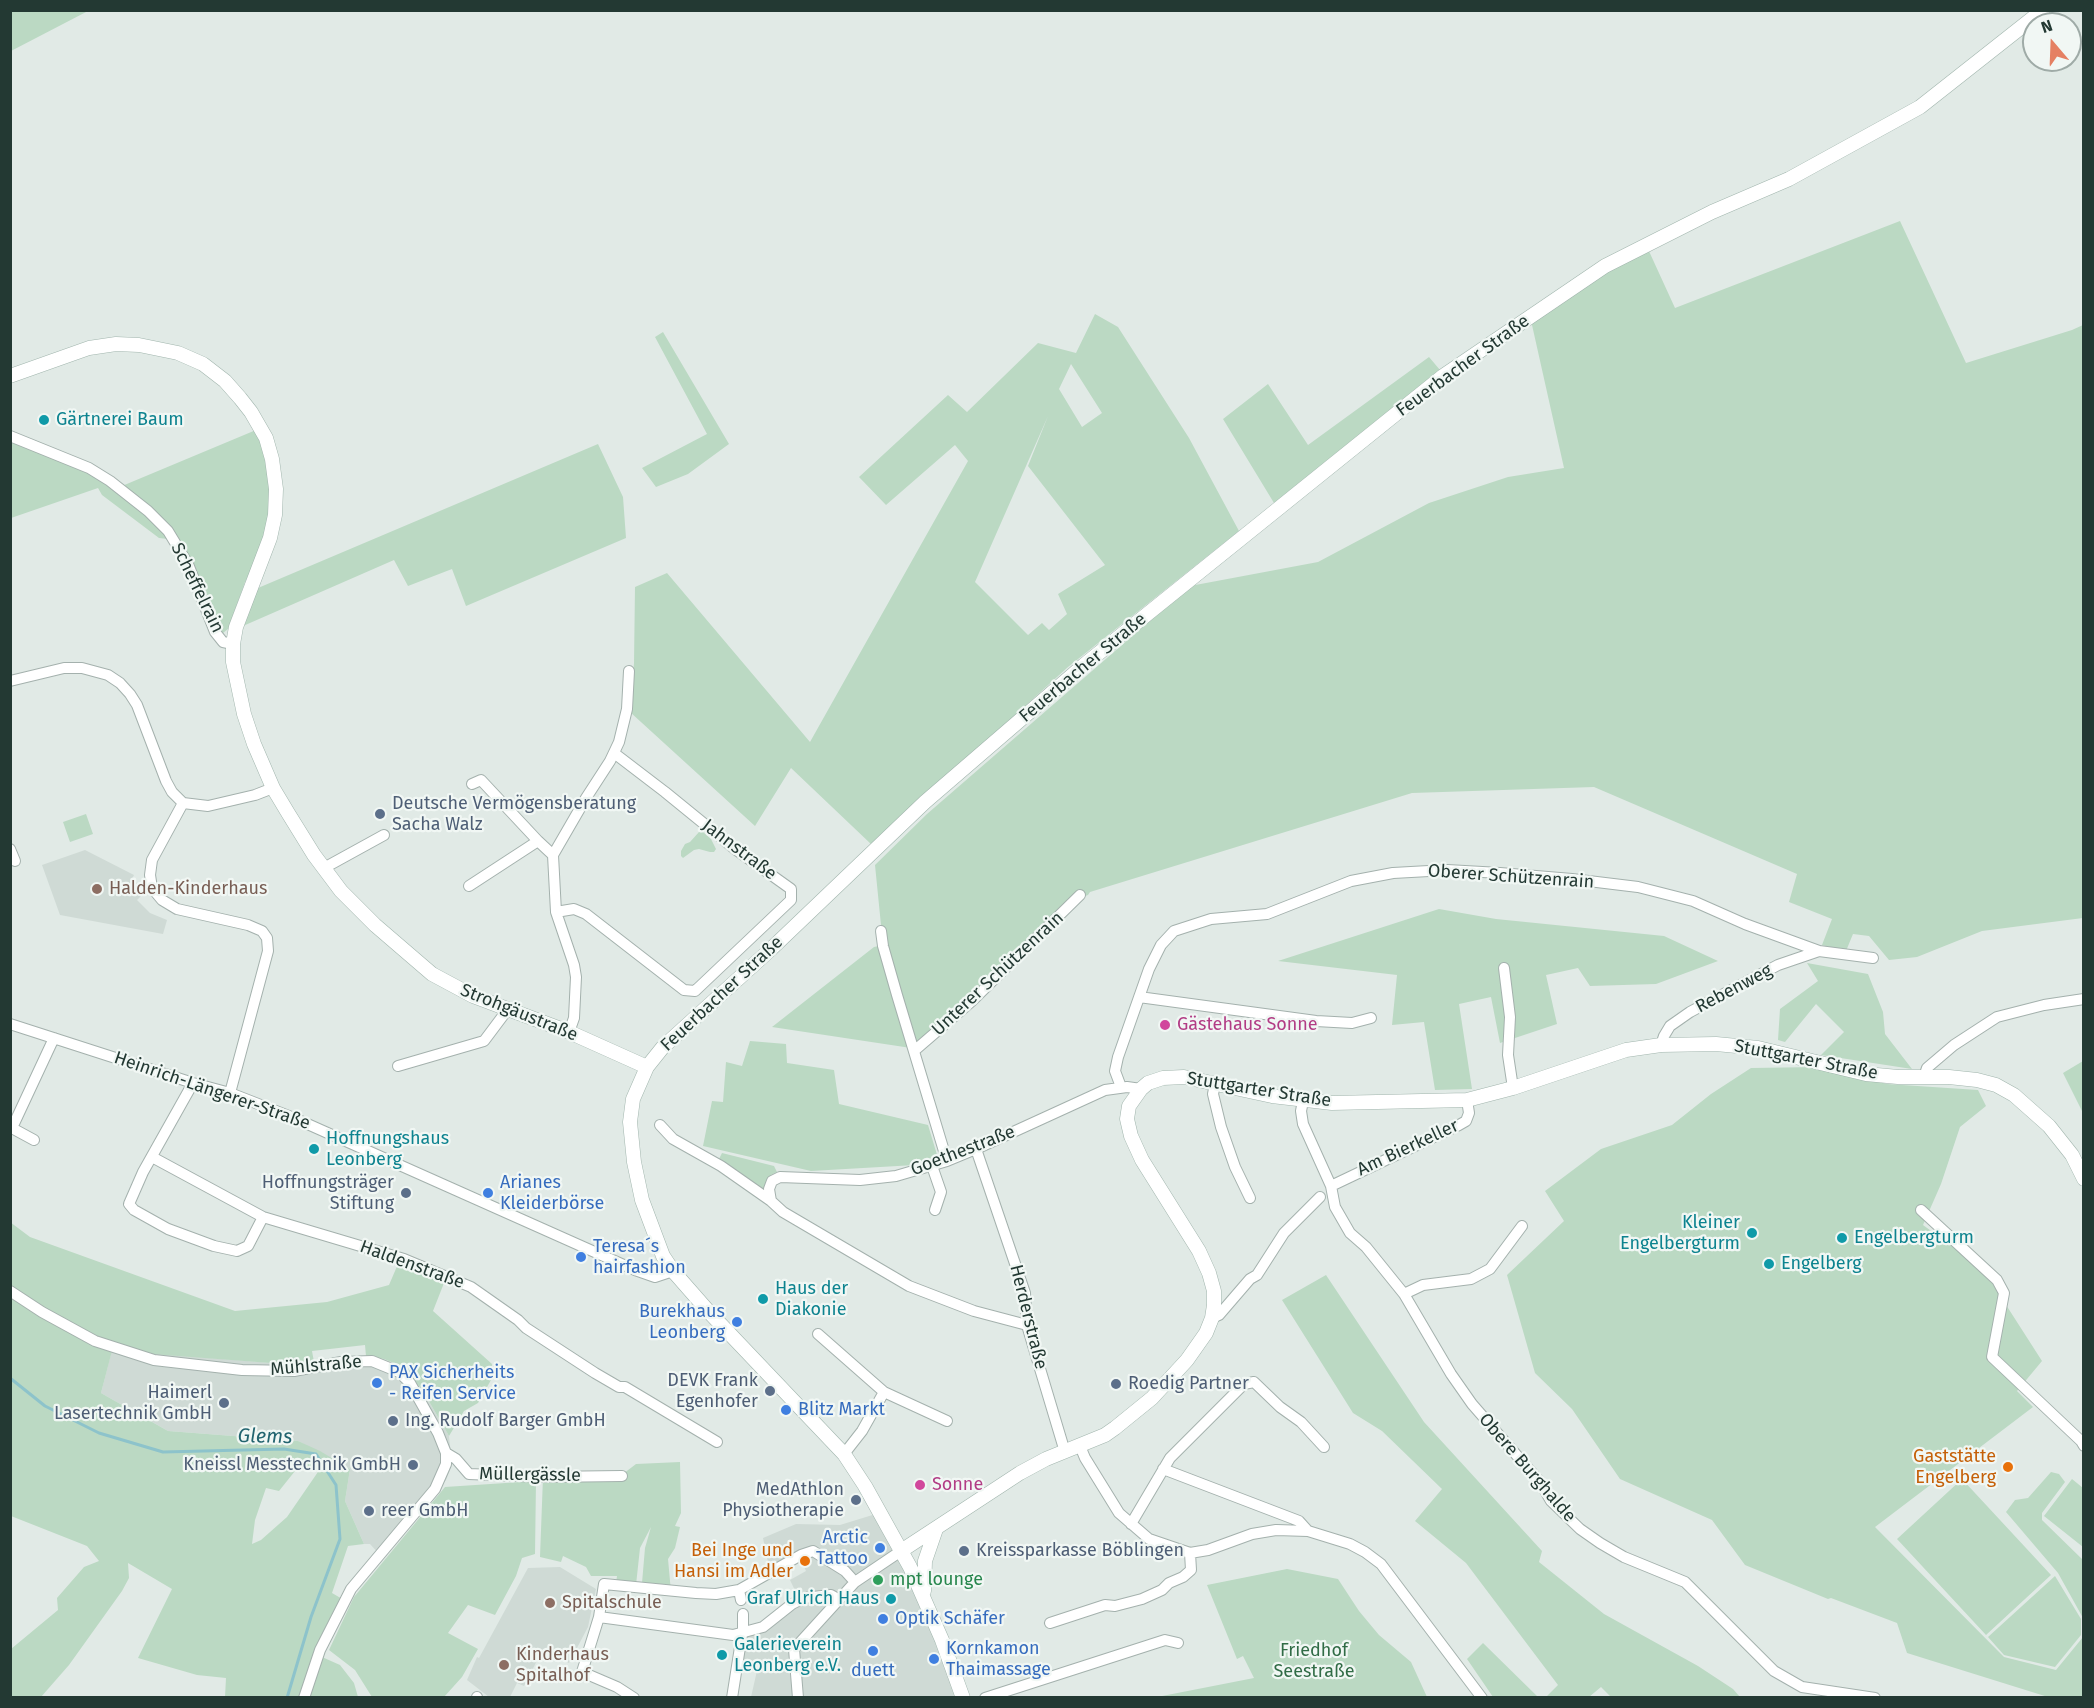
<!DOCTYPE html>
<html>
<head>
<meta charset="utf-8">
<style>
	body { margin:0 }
	#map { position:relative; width:2094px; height:1708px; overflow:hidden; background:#e1eae6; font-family:"Fira Sans",sans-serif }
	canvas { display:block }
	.frame { position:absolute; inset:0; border:12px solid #233933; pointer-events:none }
	.north { position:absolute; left:2022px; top:12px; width:60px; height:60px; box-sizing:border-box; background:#f1f7f4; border:2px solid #9faba7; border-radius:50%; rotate:341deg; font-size:16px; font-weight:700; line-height:24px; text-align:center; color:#233933 }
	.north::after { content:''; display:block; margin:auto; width:21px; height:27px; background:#e58063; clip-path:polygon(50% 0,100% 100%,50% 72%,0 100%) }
</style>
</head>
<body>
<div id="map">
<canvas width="2094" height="1708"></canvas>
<div class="frame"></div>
<div class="north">N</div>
</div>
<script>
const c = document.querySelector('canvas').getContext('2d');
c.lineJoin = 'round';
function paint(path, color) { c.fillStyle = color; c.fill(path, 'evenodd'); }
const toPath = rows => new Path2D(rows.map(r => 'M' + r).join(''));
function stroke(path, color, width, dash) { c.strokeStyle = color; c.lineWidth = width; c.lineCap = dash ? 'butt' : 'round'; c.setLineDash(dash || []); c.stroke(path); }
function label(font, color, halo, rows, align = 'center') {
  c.font = font + ' "Fira Sans",sans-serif'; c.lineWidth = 4.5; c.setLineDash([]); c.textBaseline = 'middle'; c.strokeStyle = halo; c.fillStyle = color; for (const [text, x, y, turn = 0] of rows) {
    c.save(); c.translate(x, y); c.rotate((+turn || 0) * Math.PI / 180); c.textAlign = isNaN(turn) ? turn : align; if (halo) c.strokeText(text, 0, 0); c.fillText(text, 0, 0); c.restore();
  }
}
paint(toPath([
	[85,850,134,875,131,881,141,884,143,894,137,900,150,913,167,920,163,934,60,915,42,865],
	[112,1350,297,1365,366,1356,384,1359,403,1367,423,1391,449,1436,452,1465,446,1480,380,1555,370,1544,364,1544,345,1501,350,1469,298,1441,168,1431,101,1393],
	[879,1513,963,1697,751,1697,759,1662,740,1661,744,1638,801,1603,790,1580,806,1571,801,1560,770,1572,763,1538,796,1524,840,1525],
	[560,1567,596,1589,588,1627,569,1663,543,1649,524,1686,517,1683,510,1697,489,1697,467,1680,477,1657,479,1658,528,1568]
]), '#cfdad5');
paint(toPath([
	[11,10,88,10,88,11,11,51],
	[1900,221,1966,363,2072,330,2083,325,2083,918,1982,931,1917,957,1889,960,1869,936,1853,934,1846,951,1822,945,1832,919,1789,902,1797,874,1594,787,1412,793,1090,892,1088,895,1077,899,911,1048,772,1027,874,947,883,945,875,865,927,814,1190,586,1318,562,1429,503,1508,477,1564,468,1530,316,1648,249,1675,308],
	[1095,314,1118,327,1189,438,1239,531,1068,667,872,845,791,768,755,826,630,712,634,663,635,587,667,573,810,742,968,461,955,445,886,505,859,477,948,395,967,412,1038,343,1076,353],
	[1071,364,1102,413,1082,427,1059,389],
	[1048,416,1028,466,1105,565,1058,594,1067,614,1049,630,1042,623,1028,635,975,582],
	[663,332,729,444,688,474,656,487,642,468,707,434,655,337],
	[1429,357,1440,370,1274,503,1223,419,1268,384,1308,445],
	[256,430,263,444,271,500,261,552,245,582,228,629,223,633,218,630,187,555,122,486],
	[10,442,87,472,107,484,146,511,168,539,159,538,102,495,98,488,11,518],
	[598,444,623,497,626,538,466,606,452,569,408,586,394,560,243,626,258,588],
	[86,814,93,834,70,842,63,822],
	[699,832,703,832,711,839,716,849,714,852,710,852,699,849,694,850,683,858,681,856,681,851,685,844,690,842],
	[1439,909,1496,919,1664,936,1718,961,1656,984,1590,986,1578,968,1546,975,1557,1024,1500,1043,1491,997,1459,1004,1472,1089,1435,1090,1424,1022,1392,1025,1397,975,1278,961],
	[1807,963,1868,974,1883,1012,1885,1034,1912,1069,1821,1055,1844,1032,1816,1004,1785,1042,1778,1040,1780,1009,1818,981],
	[750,1041,786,1044,787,1063,834,1070,839,1104,928,1125,938,1158,915,1165,811,1171,703,1146,712,1101,723,1102,726,1062,742,1066],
	[2083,1061,2083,1113,2063,1073],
	[1818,1067,1887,1084,1978,1090,1986,1106,1960,1127,1941,1184,1923,1225,1983,1269,2042,1361,2017,1391,2033,1407,1875,1527,2004,1657,2056,1670,2083,1637,2083,1618,2058,1573,2006,1512,2015,1500,2028,1498,2051,1472,2059,1474,2065,1482,2042,1513,2042,1520,2083,1560,2083,1696,2080,1698,2048,1697,1907,1653,1897,1623,1831,1598,1828,1599,1745,1565,1712,1520,1620,1479,1572,1409,1535,1373,1507,1275,1564,1221,1545,1191,1601,1149,1672,1125,1711,1094,1751,1068],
	[722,1153,774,1166,777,1172,771,1175,767,1181,765,1190,761,1192,718,1161],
	[10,1222,30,1237,235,1311,327,1302,389,1285,398,1264,444,1283,433,1311,492,1364,491,1380,478,1403,464,1411,449,1436,423,1391,403,1367,384,1359,366,1356,365,1345,312,1351,314,1362,297,1365,112,1351,101,1393,168,1431,298,1441,320,1451,350,1469,345,1501,364,1544,348,1546,332,1593,344,1600,301,1697,225,1697,226,1678,197,1675,138,1658,172,1589,128,1563,129,1578,122,1591,69,1665,41,1697,11,1697,11,1649,58,1610,57,1598,84,1567,99,1561,87,1546,11,1516],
	[283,1467,320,1469,287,1517,261,1540,252,1544,255,1520,266,1488,279,1491,295,1471],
	[1326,1275,1424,1422,1542,1551,1539,1562,1604,1614,1698,1666,1733,1689,1740,1697,1611,1697,1601,1687,1589,1697,1546,1697,1558,1685,1466,1563,1415,1521,1442,1489,1382,1431,1353,1413,1282,1300],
	[680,1462,681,1513,675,1526,680,1527,675,1548,668,1559,671,1592,642,1583,645,1548,651,1527,640,1548,636,1585,616,1583,617,1576,591,1576,586,1567,563,1556,561,1562,540,1557,543,1477,619,1477,636,1464],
	[1962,1479,2051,1575,1986,1635,1897,1539],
	[2072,1479,2083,1488,2083,1547,2044,1516],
	[536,1481,535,1554,522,1558,516,1576,495,1615,468,1605,448,1633,478,1649,462,1677,444,1697,372,1697,355,1670,329,1650,354,1597,445,1487],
	[1287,1569,1338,1579,1359,1611,1379,1635,1411,1662,1427,1697,1157,1697,1254,1678,1243,1656,1237,1659,1207,1585],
	[2055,1576,2081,1619,2081,1635,2055,1667,2004,1655,1988,1637],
	[1483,1643,1538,1697,1493,1697,1467,1659],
	[322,1657,340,1665,354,1683,358,1697,306,1698]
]), '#bbd9c3');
stroke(toPath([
	[10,1378,45,1406,99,1433,163,1452,284,1449,316,1454,336,1485,340,1539,311,1617,287,1698]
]), '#8dc3cb', 3);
const minor = toPath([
	[10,436,89,468,110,481,148,511,168,531,188,564,215,632,223,642,233,644],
	[10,681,64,668,82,668,108,675,120,683,130,694,137,705,166,781,172,792,183,803],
	[472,784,481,780,538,841,553,855],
	[183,803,152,860,150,875,152,888,162,900,177,909,248,925,262,931,267,938,268,951,230,1093],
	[183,803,208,806,255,795,273,788],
	[10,849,15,861],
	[324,868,384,835],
	[469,886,538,841],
	[556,912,574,909,586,914,684,990,695,991,791,900,791,889,735,849,665,792,614,753],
	[881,931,883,946,897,995,947,1161],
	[1504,968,1510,1017,1508,1055,1513,1088],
	[1139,997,1316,1021,1352,1023,1371,1018],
	[10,1024,193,1083,230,1093,294,1118,635,1270,655,1277,673,1271],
	[569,1032,574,1018,576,977,574,965,556,912,553,855,586,798,610,761,619,742,627,709,629,671],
	[1661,1045,1664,1036,1670,1026,1690,1012,1778,965,1819,951],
	[914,1051,972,1001,1080,895],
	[398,1066,484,1041,508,1009],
	[1924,1077,1927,1068,1954,1045,1997,1017,2044,1005,2084,999],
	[193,1083,143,1172,129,1204,134,1210,168,1229,214,1246,237,1251,248,1246,263,1217],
	[1215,1084,1213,1094,1221,1127,1235,1167,1250,1198],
	[1121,1087,1115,1071,1118,1057,1149,969,1161,945,1174,931,1211,919,1267,914,1351,881,1393,873,1447,870,1500,873,1572,879,1638,887,1693,901,1745,924,1819,951,1873,958],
	[1303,1101,1301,1111,1303,1124,1331,1186,1335,1207,1350,1233,1366,1247,1404,1294,1451,1374,1472,1404,1540,1482,1551,1501,1580,1529,1600,1543,1624,1557,1685,1582,1774,1671,1802,1687,1875,1698],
	[660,1125,673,1139,721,1166,771,1201],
	[10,1127,34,1140],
	[12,1128,54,1038],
	[976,1149,1025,1293,1027,1325,1032,1342,1065,1452],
	[152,1157,263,1217,404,1259,471,1287,518,1320,526,1328,595,1373,619,1387,625,1387,717,1442],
	[932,1166,941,1192,935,1210],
	[1331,1186,1459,1125,1466,1121,1469,1113,1467,1100],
	[1921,1210,1997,1280,2004,1293,1992,1357,2081,1441,2084,1446],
	[10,1291,42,1312,95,1341,154,1360,242,1370,294,1371,341,1362,372,1361,399,1372,410,1383,438,1433,446,1453,446,1464,435,1489,351,1589,320,1650,304,1698],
	[1404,1294,1423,1285,1471,1279,1490,1269,1522,1226],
	[1212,1318,1219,1315,1250,1279,1257,1275,1284,1233,1320,1197],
	[1027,1325,974,1311,909,1286,783,1212,771,1201,769,1189,772,1181,780,1177,860,1180,896,1176,947,1161,976,1149,1105,1090,1127,1087,1141,1089],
	[818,1334,884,1392,947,1421],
	[1080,1446,1085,1458,1119,1513,1149,1539,1190,1553,1208,1550,1252,1534,1276,1530,1308,1531,1350,1544,1365,1552,1381,1564,1482,1698],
	[446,1453,456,1459,469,1474,543,1477,622,1476],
	[844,1454,862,1431,884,1392],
	[1163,1469,1299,1521,1308,1531],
	[1131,1524,1170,1458,1244,1384,1254,1382,1280,1407,1301,1422,1324,1447],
	[741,1600,739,1590,801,1555,813,1551,845,1571,855,1582],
	[599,1617,733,1635,763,1627,792,1604,804,1598,831,1595,838,1599],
	[1050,1623,1105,1605,1115,1606,1142,1599,1162,1590,1169,1583,1183,1577,1191,1570,1190,1553],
	[477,1697,477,1698],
	[634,1698,617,1687,582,1672,599,1617,604,1584,696,1593,716,1594,739,1590],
	[732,1698,743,1628,743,1614],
	[798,1698,794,1649,855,1582,901,1551],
	[985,1698,1165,1640,1178,1643]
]);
const secondary = toPath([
	[10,376,89,348,116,344,139,345,178,353,203,364,225,381,240,398,251,412,266,438,272,459,276,489,275,515,270,538,236,627,233,644,233,662,244,714,254,744,273,788,288,813,314,855,341,891,375,925,432,974,473,996,569,1032,647,1067],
	[901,1551,1020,1473,1046,1459,1105,1435,1115,1428,1152,1398,1187,1360,1206,1333,1212,1318,1214,1305,1214,1291,1209,1273,1199,1251,1142,1160,1131,1136,1127,1119,1129,1106,1141,1089,1148,1083,1163,1078,1184,1077,1272,1096,1332,1103,1467,1100,1513,1088,1626,1050,1661,1045,1716,1044,1758,1048,1866,1074,1898,1077,1949,1077,1977,1080,1996,1085,2014,1095,2049,1126,2072,1155,2084,1179],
	[924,1591,925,1561,936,1529],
	[963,1698,942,1640,910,1567,865,1486,844,1454,709,1312,673,1271,663,1256,642,1200,634,1162,630,1122,633,1099,647,1067,663,1047,771,949,925,802,1084,665,1443,376,1605,266,1712,212,1789,179,1920,107,2043,10]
]);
stroke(minor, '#a4b1ad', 12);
stroke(secondary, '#a1b5ad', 15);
stroke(minor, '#fff', 10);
stroke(secondary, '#fff', 14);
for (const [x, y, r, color] of [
	[44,420,6,"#0f9aa8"],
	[380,814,6,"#5c6f8a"],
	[97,889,6,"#8d6e63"],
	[1165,1025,6,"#d1479c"],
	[314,1149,6,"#0f9aa8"],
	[406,1193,6,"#5c6f8a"],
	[488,1193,6,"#3f7fe0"],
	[1752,1233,6,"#0f9aa8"],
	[1842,1238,6,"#0f9aa8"],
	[581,1257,6,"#3f7fe0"],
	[1769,1264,6,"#0f9aa8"],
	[763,1299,6,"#0f9aa8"],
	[737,1322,6,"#3f7fe0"],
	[377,1383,6,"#3f7fe0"],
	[1116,1384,6,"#5c6f8a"],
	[770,1391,6,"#5c6f8a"],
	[224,1403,6,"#5c6f8a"],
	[786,1410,6,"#3f7fe0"],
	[393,1421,6,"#5c6f8a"],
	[413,1465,6,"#5c6f8a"],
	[2008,1467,6,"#e8710a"],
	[920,1485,6,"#d1479c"],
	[856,1500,6,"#5c6f8a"],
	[369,1511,6,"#5c6f8a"],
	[880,1548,6,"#3f7fe0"],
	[964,1551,6,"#5c6f8a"],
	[805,1561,6,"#e8710a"],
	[878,1580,6,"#2e9e5b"],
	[891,1599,6,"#0f9aa8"],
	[550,1603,6,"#8d6e63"],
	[883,1619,6,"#3f7fe0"],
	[873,1651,6,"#3f7fe0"],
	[722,1655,6,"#0f9aa8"],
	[934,1659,6,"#3f7fe0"],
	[504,1665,6,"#8d6e63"]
]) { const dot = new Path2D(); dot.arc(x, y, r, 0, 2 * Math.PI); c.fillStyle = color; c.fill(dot); stroke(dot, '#f1f7f4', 2); }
label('18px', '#233933', '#f1f7f4', [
	["Feuerbacher Straße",1463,366,-36],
	["Scheffelrain",197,588,64],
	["Feuerbacher Straße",1083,668,-40],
	["Jahnstraße",739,850,37],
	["Oberer Schützenrain",1511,877,4],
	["Unterer Schützenrain",998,974,-43],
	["Rebenweg",1734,989,-28],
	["Feuerbacher Straße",722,994,-43],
	["Strohgäustraße",519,1013,22],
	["Stuttgarter Straße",1806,1060,11],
	["Stuttgarter Straße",1259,1090,9],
	["Heinrich-Längerer-Straße",212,1091,19],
	["Am Bierkeller",1408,1148,-25],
	["Goethestraße",963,1151,-21],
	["Haldenstraße",412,1265,20],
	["Herderstraße",1028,1317,76],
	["Mühlstraße",316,1366,-5],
	["Obere Burghalde",1527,1468,49],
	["Müllergässle",530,1475,1]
]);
label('18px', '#0d838f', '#f1f7f4', [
	["Gärtnerei Baum",56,420],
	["Hoffnungshaus",326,1139],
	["Leonberg",326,1160],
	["Kleiner",1740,1223,"right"],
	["Engelbergturm",1740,1244,"right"],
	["Engelbergturm",1854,1238],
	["Engelberg",1781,1264],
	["Haus der",775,1289],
	["Diakonie",775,1310],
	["Graf Ulrich Haus",879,1599,"right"],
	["Galerieverein",734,1645],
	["Leonberg e.V.",734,1666]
], 'left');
label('18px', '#4e5e75', '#f1f7f4', [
	["Deutsche Vermögensberatung",392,804],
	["Sacha Walz",392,825],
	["Hoffnungsträger",394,1183,"right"],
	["Stiftung",394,1204,"right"],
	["DEVK Frank",758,1381,"right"],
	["Egenhofer",758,1402,"right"],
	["Roedig Partner",1128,1384],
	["Haimerl",212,1393,"right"],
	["Lasertechnik GmbH",212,1414,"right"],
	["Ing. Rudolf Barger GmbH",405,1421],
	["Kneissl Messtechnik GmbH",401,1465,"right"],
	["MedAthlon",844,1490,"right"],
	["Physiotherapie",844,1511,"right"],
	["reer GmbH",381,1511],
	["Kreissparkasse Böblingen",976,1551]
], 'left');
label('18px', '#785e54', '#f1f7f4', [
	["Halden-Kinderhaus",109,889],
	["Spitalschule",562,1603],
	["Kinderhaus",516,1655],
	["Spitalhof",516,1676]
], 'left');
label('18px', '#b23c85', '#f1f7f4', [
	["Gästehaus Sonne",1177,1025],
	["Sonne",932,1485]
], 'left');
label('18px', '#366cbe', '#f1f7f4', [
	["Arianes",500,1183],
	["Kleiderbörse",500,1204],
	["Teresa´s",593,1247],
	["hairfashion",593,1268],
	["Burekhaus",725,1312,"right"],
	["Leonberg",725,1333,"right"],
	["PAX Sicherheits",389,1373],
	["- Reifen Service",389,1394],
	["Blitz Markt",798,1410],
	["Arctic",868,1538,"right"],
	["Tattoo",868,1559,"right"],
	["Optik Schäfer",895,1619],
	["Kornkamon",946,1649],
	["Thaimassage",946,1670],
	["duett",873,1671,"center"]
], 'left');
label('18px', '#c56008', '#f1f7f4', [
	["Gaststätte",1996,1457],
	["Engelberg",1996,1478],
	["Bei Inge und",793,1551],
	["Hansi im Adler",793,1572]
], 'right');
label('18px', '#27864d', '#f1f7f4', [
	["mpt lounge",890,1580]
], 'left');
label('18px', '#316c46', '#f1f7f4', [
	["Friedhof",1314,1651],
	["Seestraße",1314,1672]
]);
label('italic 20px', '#22646f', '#f1f7f4', [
	["Glems",265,1437,1]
]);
</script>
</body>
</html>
